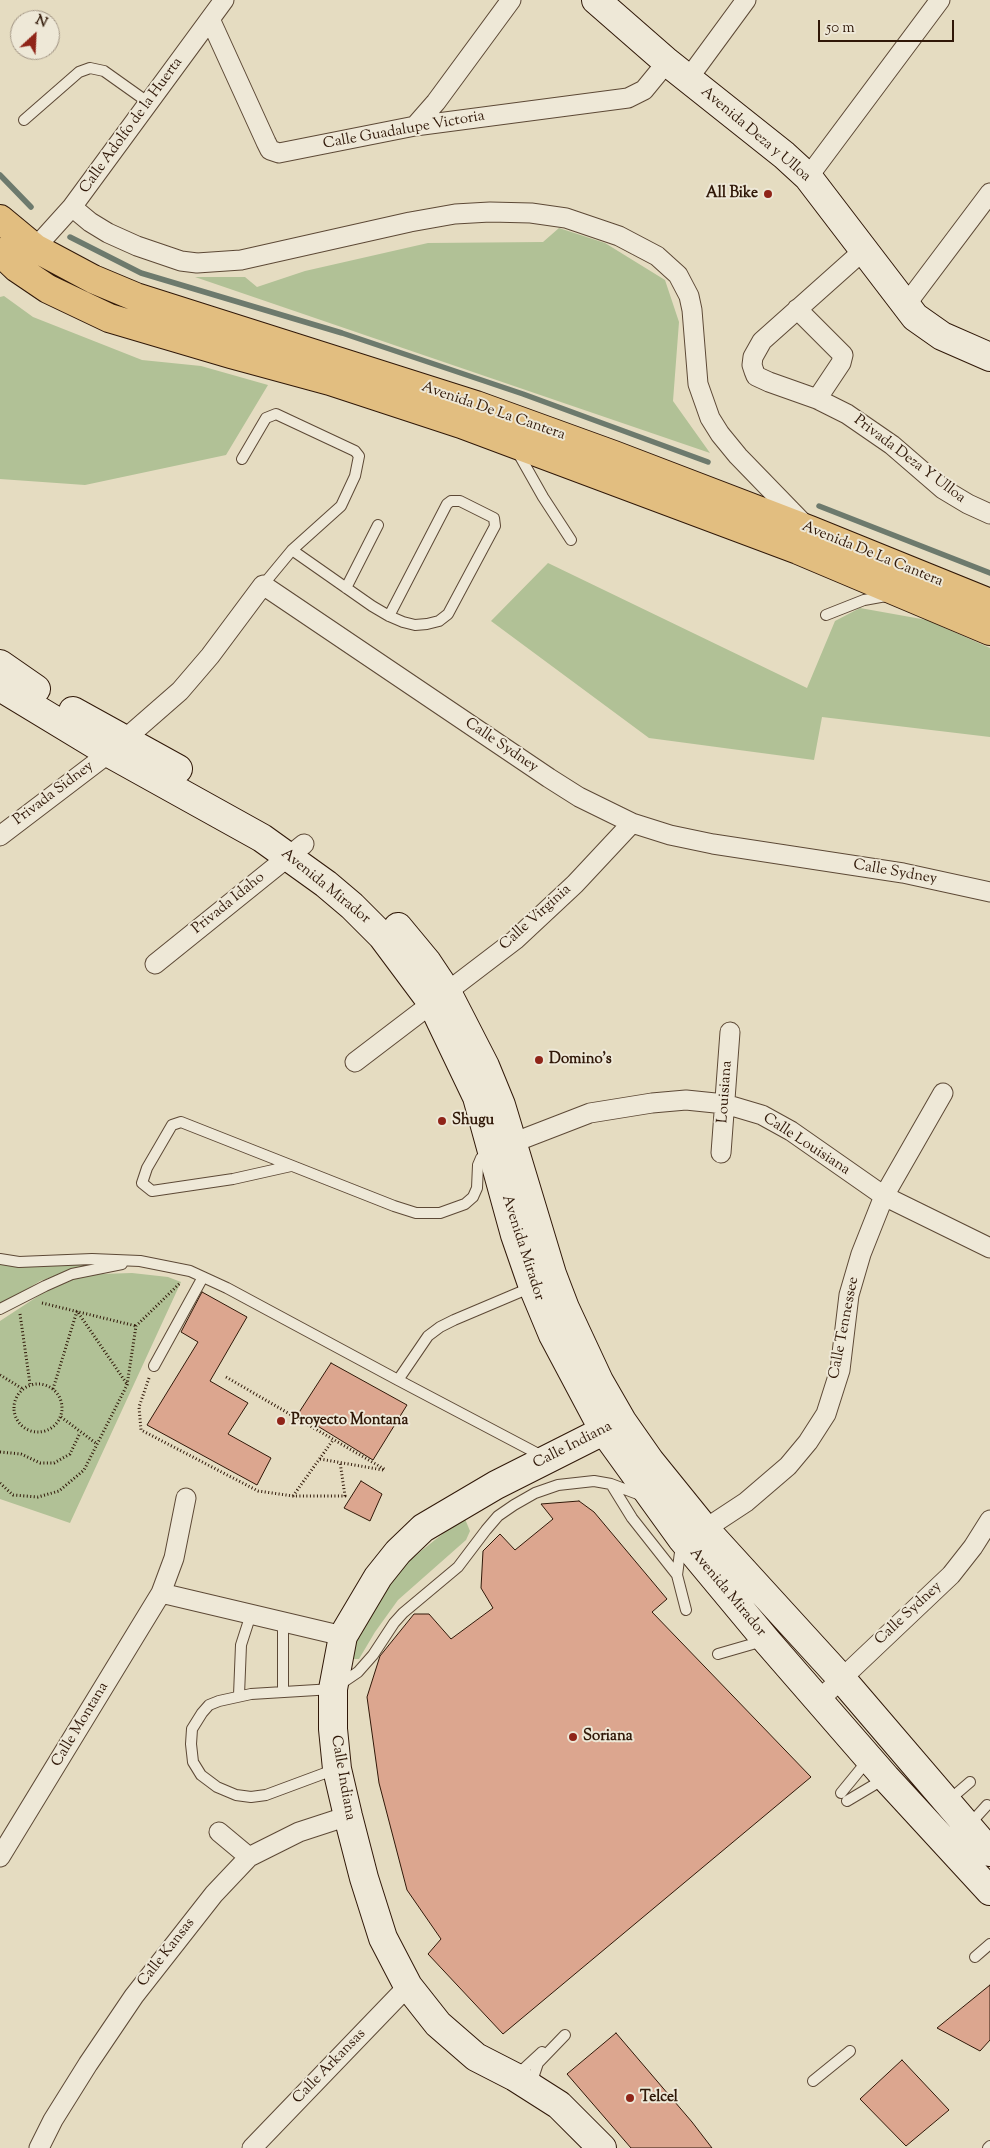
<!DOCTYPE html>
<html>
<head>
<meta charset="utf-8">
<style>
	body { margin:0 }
	#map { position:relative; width:990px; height:2148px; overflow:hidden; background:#e5dcc1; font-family:"Sorts Mill Goudy",serif }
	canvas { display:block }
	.north { position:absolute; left:10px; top:10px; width:50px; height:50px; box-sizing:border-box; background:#eee8d7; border:1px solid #a29584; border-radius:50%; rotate:25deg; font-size:14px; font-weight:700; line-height:20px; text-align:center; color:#301808 }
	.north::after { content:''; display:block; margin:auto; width:18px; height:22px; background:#8f2418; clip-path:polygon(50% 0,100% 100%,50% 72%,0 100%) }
	.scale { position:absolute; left:818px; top:20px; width:136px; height:22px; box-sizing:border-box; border:2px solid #301808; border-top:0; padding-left:6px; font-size:15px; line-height:18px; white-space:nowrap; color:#301808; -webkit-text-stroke:4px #eee8d7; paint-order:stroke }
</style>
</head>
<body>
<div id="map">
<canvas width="990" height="2148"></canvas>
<div class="north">N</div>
<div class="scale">50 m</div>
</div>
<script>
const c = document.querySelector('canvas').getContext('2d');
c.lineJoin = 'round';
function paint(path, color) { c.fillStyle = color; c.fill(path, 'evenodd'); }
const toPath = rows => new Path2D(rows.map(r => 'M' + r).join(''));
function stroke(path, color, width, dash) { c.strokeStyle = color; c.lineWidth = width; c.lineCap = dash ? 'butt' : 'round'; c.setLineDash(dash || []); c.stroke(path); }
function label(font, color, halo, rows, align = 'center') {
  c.font = font + ' "Sorts Mill Goudy",serif'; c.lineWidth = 4; c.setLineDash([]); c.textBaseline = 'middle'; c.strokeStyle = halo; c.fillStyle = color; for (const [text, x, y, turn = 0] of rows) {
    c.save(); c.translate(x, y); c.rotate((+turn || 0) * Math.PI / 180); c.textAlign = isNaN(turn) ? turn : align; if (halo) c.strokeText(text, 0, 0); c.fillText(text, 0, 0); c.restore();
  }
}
paint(toPath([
	[559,228,605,243,665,280,679,322,673,401,710,453,195,277,245,277,257,287,305,271,428,243,543,242],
	[4,296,33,317,142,360,201,366,268,385,226,455,85,485,0,479,0,297],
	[548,563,807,688,835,621,860,608,927,620,990,648,990,737,822,717,814,760,649,738,491,621],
	[67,1254,134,1259,85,1266,40,1281,0,1306,0,1260],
	[132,1273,168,1277,181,1282,70,1523,0,1499,0,1321,52,1287,74,1278,100,1274],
	[465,1519,470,1531,466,1540,398,1600,375,1632,359,1659,352,1659,358,1634,377,1598,406,1563,455,1524]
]), '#b1c196');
stroke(toPath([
	[0,175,31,207],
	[70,237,141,273,342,333,523,394,708,462],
	[819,506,990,573]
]), '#6d7a6d', 5.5);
const building = toPath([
	[202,1292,247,1317,210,1381,248,1403,228,1434,271,1458,257,1485,147,1425,198,1342,181,1332,202,1292],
	[331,1363,407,1405,373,1460,298,1414,331,1363],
	[361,1481,382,1494,370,1521,344,1508,361,1481],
	[579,1501,594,1512,667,1599,652,1612,811,1777,503,2034,428,1954,441,1939,407,1890,379,1783,367,1697,380,1656,414,1614,429,1614,451,1639,493,1608,481,1588,483,1551,500,1534,515,1550,553,1519,541,1504,579,1501],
	[990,1985,990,2040,980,2051,937,2028,990,1985],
	[616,2033,692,2122,712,2148,631,2148,567,2074,616,2033],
	[902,2060,949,2110,906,2146,860,2099,902,2060]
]);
paint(building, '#dca68f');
stroke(building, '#301808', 1);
const lane = toPath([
	[24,120,79,72,90,68,104,71,149,103],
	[517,451,543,497,571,540],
	[242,459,266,418,276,414,355,451,359,456,355,476,341,506,292,550,263,585],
	[292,550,372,606,389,616,403,622,415,625,427,624,439,621,448,614,495,526,494,518,460,501,451,501,447,504,389,616],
	[346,588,378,525],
	[826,615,864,600,886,596],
	[291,1166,233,1179,152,1191,142,1183,147,1168,172,1125,181,1122,394,1206,416,1213,440,1213,465,1204,473,1197,477,1188,478,1165,481,1158,488,1152],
	[0,1259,19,1262,92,1259,140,1261,190,1271,227,1288,398,1380,544,1457],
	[0,1309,45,1286,72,1274,122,1264],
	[154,1366,203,1277],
	[398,1380,428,1336,440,1327,454,1320,532,1287],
	[611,1484,632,1518,677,1575],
	[681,1545,677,1575,686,1610],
	[283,1622,283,1692],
	[718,1654,763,1641],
	[239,1695,241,1645,251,1614],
	[336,1769,266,1795,251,1797,236,1795,217,1787,201,1775,193,1762,191,1744,192,1729,202,1713,209,1705,219,1701,251,1694,333,1689,358,1672,373,1655,394,1623,403,1613,458,1567,486,1530,498,1516,514,1505,535,1493,558,1485,594,1481,611,1484,643,1496],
	[841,1793,868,1760],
	[945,1798,956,1794,970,1782],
	[847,1801,884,1779],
	[968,1826,987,1805],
	[975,1957,990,1944],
	[516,2076,542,2052],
	[813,2081,850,2051],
	[536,2085,534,2075,538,2063,565,2035],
	[988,2148,990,2146]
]);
const street = toPath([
	[210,19,266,142,270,150,279,153,415,126,628,98,644,90,667,62],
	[688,79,746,0],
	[415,126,436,102,511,0],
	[808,177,940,0],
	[72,207,90,222,108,233,137,246,181,261,197,263,241,260,410,222,455,214,490,212,531,213,566,218,619,236,657,256,678,275,689,296,692,310,698,384,710,418,720,434,738,456,804,524],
	[35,248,72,207,224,0],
	[864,250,762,341,753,357,752,365,754,371,756,376,769,382,817,399,847,414,892,445,943,489,968,504,990,514],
	[905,306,990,193],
	[797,309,843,355,841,363,817,399],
	[0,836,109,753,180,691,210,656,263,585,549,778,579,797,632,823,670,835,713,844,903,873,990,892],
	[155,964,304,844],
	[355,1062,515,940,575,884,632,823],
	[502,1147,590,1113,652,1103,686,1100,725,1104,762,1115,791,1131,884,1196,990,1248],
	[721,1153,730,1032],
	[705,1529,746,1502,788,1466,808,1442,826,1414,840,1370,849,1295,861,1254,884,1196,943,1093],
	[161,1593,343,1636],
	[819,1700,951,1575,973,1547,990,1520],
	[219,1832,249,1857],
	[0,1857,161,1593,174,1558,186,1498],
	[39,2148,53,2120,88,2064,134,1996,214,1894,249,1857,299,1832,348,1816],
	[252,2148,408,1986]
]);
const secondary = toPath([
	[596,0,667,62,784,155,808,177,915,317,942,336,990,357],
	[0,664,36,689],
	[0,687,109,753,262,838,326,884,352,906,382,936,432,1003,477,1097,515,1235,533,1287,553,1335,604,1431,682,1539,766,1640,886,1778,990,1891],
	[73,711,178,769],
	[398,927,427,962,447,992,485,1066,501,1105,552,1274,565,1308,599,1381,622,1421,650,1461,705,1529,841,1678,990,1852],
	[602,2148,559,2105,515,2077,476,2057,438,2024,408,1986,383,1938,364,1878,348,1816,337,1769,333,1729,333,1689,343,1636,378,1577,398,1552,423,1528,496,1485,619,1423]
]);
const primary = toPath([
	[0,219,35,248,93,279,136,297,476,405,614,455,810,530,990,603],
	[0,252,17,268,48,289,109,318,231,354,330,381,461,424,798,550,990,631]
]);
stroke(lane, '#5d4936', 12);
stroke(street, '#5d4936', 21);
stroke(secondary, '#301808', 30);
stroke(primary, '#301808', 30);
stroke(toPath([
	[42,1303,136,1326],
	[20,1314,30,1384],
	[0,1375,23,1389],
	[226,1377,386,1470],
	[149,1378,139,1407,141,1430,258,1491,293,1496,345,1496,340,1462],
	'14 1408a24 24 0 1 1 48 0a24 24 0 1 1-48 0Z',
	[53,1389,77,1311,127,1384],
	[61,1417,97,1444],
	[0,1452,21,1454,40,1463,54,1463,70,1454,80,1433],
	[320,1459,383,1470],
	[0,1483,13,1495,38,1497,59,1491,84,1470,127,1385,136,1326,180,1283],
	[293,1496,333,1440]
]), '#301808', 3, [1, 2.5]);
stroke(lane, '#eee8d7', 10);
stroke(street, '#eee8d7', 19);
stroke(secondary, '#eee8d7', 28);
stroke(primary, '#e2be80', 28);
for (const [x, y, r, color] of [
	[768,194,5,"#8f2418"],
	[539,1060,5,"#8f2418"],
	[442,1121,5,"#8f2418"],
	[281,1421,5,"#8f2418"],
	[573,1737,5,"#8f2418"],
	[630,2098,5,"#8f2418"]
]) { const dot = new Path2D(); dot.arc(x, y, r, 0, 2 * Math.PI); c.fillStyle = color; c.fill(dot); stroke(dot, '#eee8d7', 2); }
label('15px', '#301808', '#eee8d7', [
	["Calle Adolfo de la Huerta",132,126,-54],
	["Calle Guadalupe Victoria",404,131,-10],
	["Avenida Deza y Ulloa",755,135,40],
	["Avenida De La Cantera",493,412,19],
	["Privada Deza Y Ulloa",909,460,37],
	["Avenida De La Cantera",872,555,22],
	["Calle Sydney",501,746,34],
	["Privada Sidney",54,794,-37],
	["Calle Sydney",895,873,10],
	["Avenida Mirador",325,887,39],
	["Privada Idaho",229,904,-39],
	["Calle Virginia",536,918,-42],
	["Louisiana",726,1092,-86],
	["Calle Louisiana",806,1145,33],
	["Avenida Mirador",522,1248,72],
	["Calle Tennessee",845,1328,-79],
	["Calle Indiana",573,1446,-27],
	["Avenida Mirador",727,1593,50],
	["Calle Sydney",909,1614,-43],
	["Calle Montana",81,1725,-59],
	["Calle Indiana",342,1778,80],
	["Calle Kansas",167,1953,-52],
	["Calle Arkansas",330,2067,-46]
]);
label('bold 15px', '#301808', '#eee8d7', [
	["All Bike",758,194,"right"],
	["Domino's",549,1060],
	["Shugu",452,1121],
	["Proyecto Montana",291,1421],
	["Soriana",583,1737],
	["Telcel",640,2098]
], 'left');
</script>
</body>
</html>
